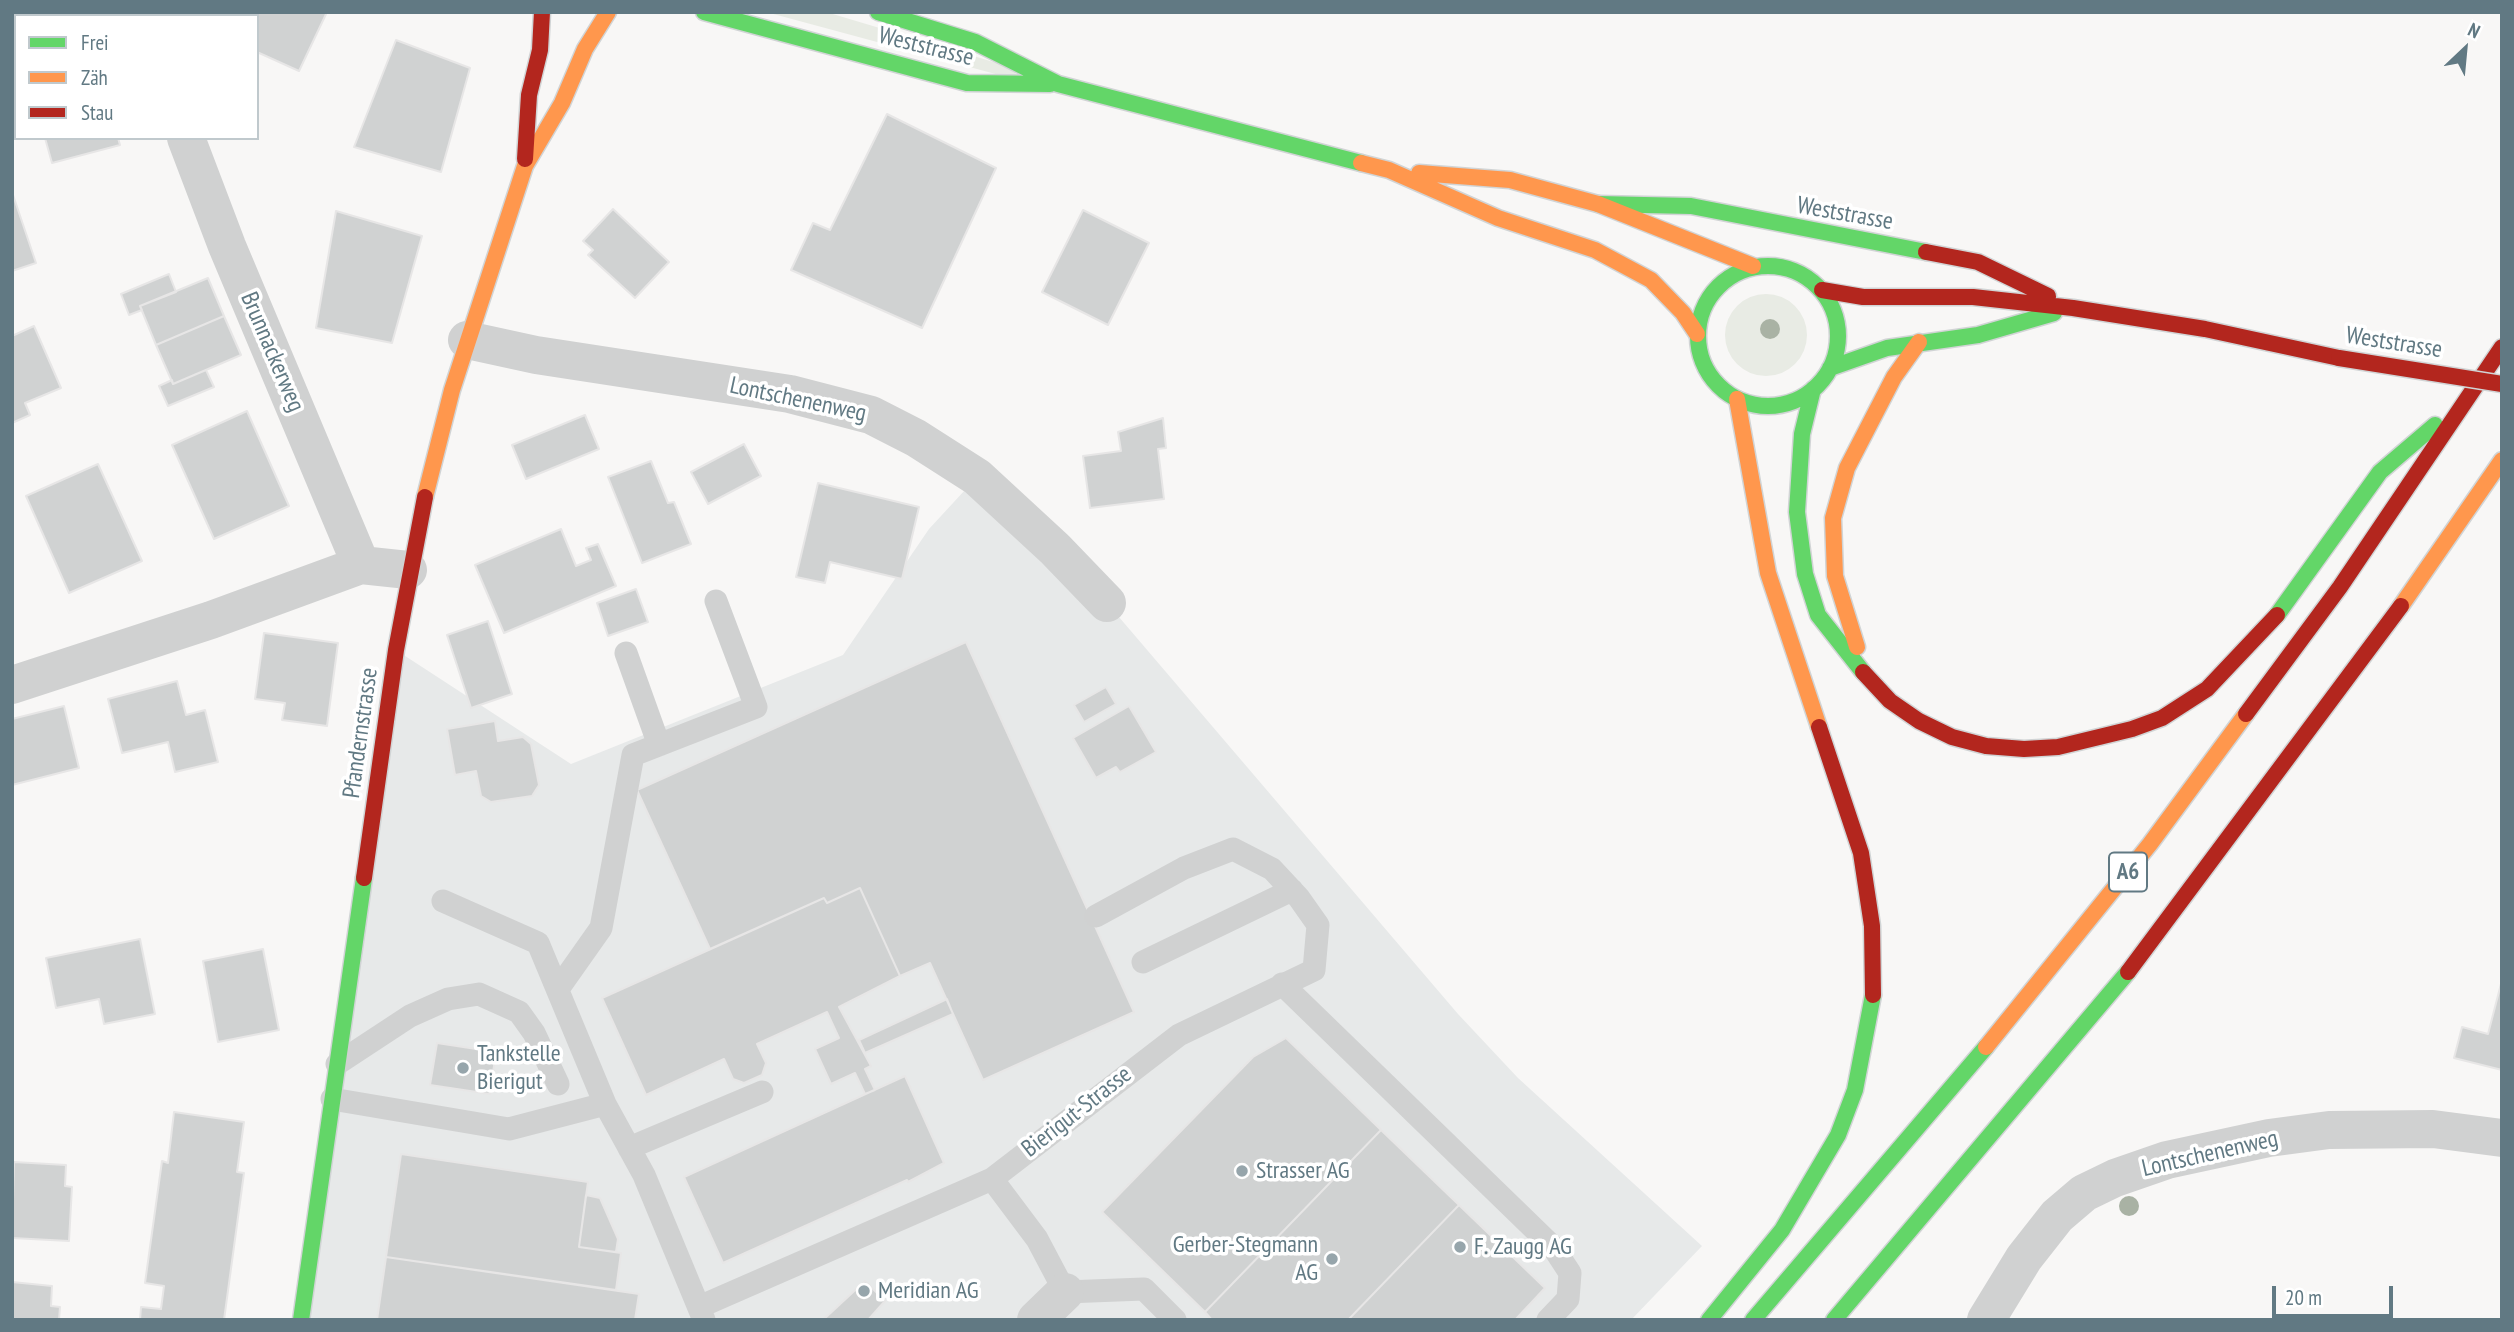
<!DOCTYPE html>
<html>
<head>
<meta charset="utf-8">
<style>
	body { margin:0 }
	#map { position:relative; width:2514px; height:1332px; overflow:hidden; background:#f8f7f6; font-family:"PT Sans Narrow",sans-serif }
	canvas { display:block }
	.frame { position:absolute; inset:0; border:14px solid #617983; pointer-events:none }
	.legend { position:absolute; left:14px; top:14px; width:245px; height:126px; box-sizing:border-box; background:#fff; border:2px solid #c0c9cd; margin:0; padding:9px 12px; list-style:none; font-size:21px; color:#617983 }
	.legend li { display:flex; align-items:center; gap:14px; height:35px }
	.legend b { width:35px; border:2px solid #c0c9cd }
	.north { position:absolute; left:2430px; top:14px; width:70px; height:70px; -webkit-text-stroke:5px #fff; paint-order:stroke; rotate:26deg; font-size:19px; font-weight:700; line-height:28px; text-align:center; color:#617983 }
	.north::after { content:''; display:block; margin:auto; width:24px; height:32px; background:#617983; clip-path:polygon(50% 0,100% 100%,50% 72%,0 100%) }
	.scale { position:absolute; left:2272px; top:1286px; width:121px; height:32px; box-sizing:border-box; border:4px solid #617983; border-top:0; padding-left:9px; font-size:21px; line-height:24px; white-space:nowrap; color:#617983; -webkit-text-stroke:5px #fff; paint-order:stroke }
</style>
</head>
<body>
<div id="map">
<canvas width="2514" height="1332"></canvas>
<div class="frame"></div>
<ul class="legend">
<li><b style="height:9px;background:#63d668"></b>Frei</li>
<li><b style="height:9px;background:#ff974d"></b>Zäh</li>
<li><b style="height:9px;background:#b3261e"></b>Stau</li>
</ul>
<div class="north">N</div>
<div class="scale">20 m</div>
</div>
<script>
const c = document.querySelector('canvas').getContext('2d');
c.lineJoin = 'round';
function paint(path, color) { c.fillStyle = color; c.fill(path, 'evenodd'); }
const toPath = rows => new Path2D(rows.map(r => 'M' + r).join(''));
function stroke(path, color, width, dash) { c.strokeStyle = color; c.lineWidth = width; c.lineCap = dash ? 'butt' : 'round'; c.setLineDash(dash || []); c.stroke(path); }
function label(font, color, halo, rows, align = 'center') {
  c.font = font + ' "PT Sans Narrow",sans-serif'; c.lineWidth = 7; c.setLineDash([]); c.textBaseline = 'middle'; c.strokeStyle = halo; c.fillStyle = color; for (const [text, x, y, turn = 0] of rows) {
    c.save(); c.translate(x, y); c.rotate((+turn || 0) * Math.PI / 180); c.textAlign = isNaN(turn) ? turn : align; if (halo) c.strokeText(text, 0, 0); c.fillText(text, 0, 0); c.restore();
  }
}
paint(toPath([
	[977,477,1107,603,1458,1014,1518,1078,1702,1246,1631,1320,301,1320,396,650,571,764,843,655,929,529]
]), '#e7e9e9');
paint(toPath([
	[766,12,826,12,1017,69,1014,79],
	'1725 335a41 41 0 1 1 82 0a41 41 0 1 1-82 0Z'
]), '#e8ebe4');
const building = toPath([
	[219,12,327,12,299,71,257,52,257,16,218,16,219,12],
	[396,40,470,68,441,172,354,147,396,40],
	[887,114,996,168,922,328,791,270,813,223,830,230,887,114],
	[45,138,118,138,120,145,52,163,45,138],
	[12,192,36,263,12,271,12,192],
	[613,209,669,262,635,298,588,255,593,250,583,241,613,209],
	[1083,210,1149,243,1108,325,1042,292,1083,210],
	[336,211,422,236,392,343,316,328,336,211],
	[169,274,176,292,140,306,142,310,129,315,121,294,169,274],
	[208,278,224,316,156,345,140,306,208,278],
	[224,316,241,355,173,384,156,345,224,316],
	[34,326,61,388,25,403,30,415,12,423,12,336,34,326],
	[206,370,214,387,168,406,159,386,172,380,173,384,206,370],
	[247,411,289,506,214,539,172,445,247,411],
	[585,415,599,449,526,479,512,445,585,415],
	[1163,418,1166,448,1158,449,1164,499,1090,508,1083,456,1121,451,1118,432,1163,418],
	[744,444,761,476,708,504,691,472,744,444],
	[651,461,668,503,674,502,691,544,642,563,608,477,651,461],
	[98,464,142,561,69,593,26,496,98,464],
	[818,483,919,507,902,579,830,562,825,583,796,577,818,483],
	[561,529,576,566,591,560,586,548,598,544,616,586,504,633,475,565,561,529],
	[636,589,648,622,608,636,597,603,636,589],
	[488,621,512,694,471,708,447,635,488,621],
	[264,633,338,643,327,726,282,720,285,703,255,699,264,633],
	[966,642,1134,1012,983,1080,930,963,900,976,860,888,827,903,824,898,710,949,637,790,966,642],
	[177,681,186,715,205,710,218,762,175,772,168,742,122,753,108,699,177,681],
	[1106,687,1116,704,1084,722,1074,705,1106,687],
	[64,706,79,768,12,785,12,719,64,706],
	[1129,706,1156,752,1120,772,1116,767,1096,778,1073,738,1129,706],
	[495,721,498,741,523,737,531,744,539,785,532,796,491,802,481,796,476,771,455,775,447,729,495,721],
	[860,888,900,976,839,1007,871,1066,865,1069,875,1090,865,1094,855,1073,831,1084,815,1049,839,1038,827,1012,757,1044,766,1063,762,1075,744,1083,733,1079,724,1059,646,1095,602,998,824,898,827,903,860,888],
	[140,939,155,1014,104,1024,99,999,56,1008,46,958,140,939],
	[263,949,279,1030,218,1042,203,961,263,949],
	[2502,980,2502,1070,2454,1058,2462,1027,2488,1034,2502,980],
	[947,999,953,1014,865,1053,859,1040,947,999],
	[1286,1038,1381,1130,1205,1312,1102,1212,1253,1057,1286,1038],
	[437,1043,496,1052,490,1094,430,1085,437,1043],
	[905,1076,944,1163,908,1182,907,1180,723,1263,684,1177,905,1076],
	[174,1112,244,1122,237,1172,244,1173,224,1320,140,1320,141,1307,161,1309,164,1286,145,1283,162,1161,168,1163,174,1112],
	[1381,1130,1459,1205,1348,1320,1212,1320,1205,1312,1381,1130],
	[401,1154,588,1182,579,1247,621,1253,616,1290,386,1257,401,1154],
	[14,1162,66,1165,65,1186,72,1187,69,1241,12,1238,14,1162],
	[586,1195,600,1198,618,1239,616,1252,579,1247,586,1195],
	[1459,1205,1545,1288,1515,1320,1348,1320,1459,1205],
	[386,1257,639,1294,635,1320,377,1320,386,1257],
	[865,1281,885,1301,868,1320,823,1320,865,1281],
	[12,1282,52,1286,51,1306,60,1307,59,1320,12,1320,12,1282]
]);
paint(building, '#d0d2d2');
stroke(building, '#e7e6e6', 2);
const fast = toPath([
	[704,12,967,83,1050,84],
	[878,12,975,42,1058,84,1361,163],
	[1598,204,1691,206,1926,252],
	'1698 336a70 70 0 1 1 140 0a70 70 0 1 1-140 0Z',
	[1830,368,1887,348,1978,335,2054,313],
	[1813,389,1802,434,1797,512,1805,574,1818,615,1863,672],
	[2277,615,2380,472,2435,425],
	[301,1320,364,878],
	[1709,1320,1782,1230,1838,1135,1855,1090,1873,995],
	[1753,1320,1986,1047],
	[1834,1320,2128,972]
]);
const slow = toPath([
	[1361,163,1389,170,1498,218,1595,250,1651,280,1683,313,1697,334],
	[1419,173,1510,180,1598,204,1753,266],
	[1737,399,1768,573,1819,727],
	[425,497,452,390,525,166,562,103,585,49,608,12],
	[2401,606,2502,460],
	[1857,647,1835,576,1833,518,1847,468,1894,377,1919,342],
	[1986,1047,2150,844,2246,714]
]);
const jam = toPath([
	[525,159,529,95,540,50,542,12],
	[1926,252,1978,262,2048,296],
	[1822,290,1863,297,1973,297,2073,308,2205,329,2339,358],
	[1863,672,1890,701,1919,721,1952,737,1986,746,2024,749,2058,747,2132,729,2162,718,2207,689,2277,615],
	[2246,714,2340,587,2502,347],
	[1819,727,1861,853,1872,926,1873,995],
	[364,878,396,650,425,497],
	[2128,972,2401,606]
]);
stroke(fast, '#d1d4d5', 19);
stroke(slow, '#d1d4d5', 19);
stroke(jam, '#d1d4d5', 19);
stroke(toPath([
	[626,653,659,745],
	[443,901,538,943,605,1104],
	[1096,916,1184,868,1233,849,1272,869,1299,898,1318,925,1314,970,1179,1035,992,1179,1037,1239,1065,1292,1144,1289,1175,1320],
	[1143,962,1292,890],
	[1282,984,1553,1247,1570,1273,1568,1299,1548,1320],
	[558,989,601,928,633,755,756,707,716,601],
	[337,1064,410,1016,448,999,479,994,519,1012,534,1033,558,1084],
	[332,1099,509,1129,605,1104,644,1175,704,1320],
	[629,1148,762,1092],
	[699,1307,992,1179]
]), '#d0d1d1', 23);
stroke(toPath([
	[150,12,151,16],
	[186,138,227,246,361,565],
	[467,340,536,355,790,394,871,415,916,438,977,477,1055,549,1107,603],
	[12,685,211,620,361,565,408,570],
	[1036,1320,1065,1292],
	[1986,1320,2024,1258,2057,1216,2084,1193,2115,1178,2167,1160,2269,1138,2329,1130,2433,1129,2502,1138]
]), '#d0d1d1', 38);
stroke(fast, '#63d668', 16);
stroke(slow, '#ff974d', 16);
stroke(jam, '#b3261e', 16);
const jamBridge = toPath([
	[2339,358,2502,384]
]);
stroke(jamBridge, '#d1d4d5', 19, []);
stroke(jamBridge, '#b3261e', 16);
c.fillStyle = '#a9b2a4';
for (const [x, y] of [
	[1770,329],
	[2129,1206]
]) { c.beginPath(); c.arc(x, y, 10, 0, 2 * Math.PI); c.fill(); }
for (const [x, y, r, color] of [
	[463,1068,7,"#96a5ab"],
	[1242,1171,7,"#96a5ab"],
	[1460,1247,7,"#96a5ab"],
	[1332,1259,7,"#96a5ab"],
	[864,1291,7,"#96a5ab"]
]) { const dot = new Path2D(); dot.arc(x, y, r, 0, 2 * Math.PI); c.fillStyle = color; c.fill(dot); stroke(dot, '#fff', 2.5); }
for (const [x, y, w] of [
	[2128,872,38]
]) { const box = new Path2D(); box.roundRect(x - w / 2, y - 19.5, w, 39, 5); c.fillStyle = '#fff'; c.fill(box); stroke(box, '#617983', 2); }
label('bold 23px', '#617983', null, [
	["A6",2128,872]
]);
label('24px', '#617983', '#fff', [
	["Weststrasse",926,47,14],
	["Weststrasse",1845,214,10],
	["Weststrasse",2394,343,9],
	["Brunnackerweg",272,352,67],
	["Lontschenenweg",798,400,12],
	["Pfandernstrasse",361,733,-82],
	["Bierigut-Strasse",1077,1112,-38],
	["Lontschenenweg",2210,1154,-13]
]);
label('24px', '#617983', '#fff', [
	["Tankstelle",477,1054],
	["Bierigut",477,1082],
	["Strasser AG",1256,1171],
	["Gerber-Stegmann",1318,1245,"right"],
	["AG",1318,1273,"right"],
	["F. Zaugg AG",1474,1247],
	["Meridian AG",878,1291]
], 'left');
</script>
</body>
</html>
